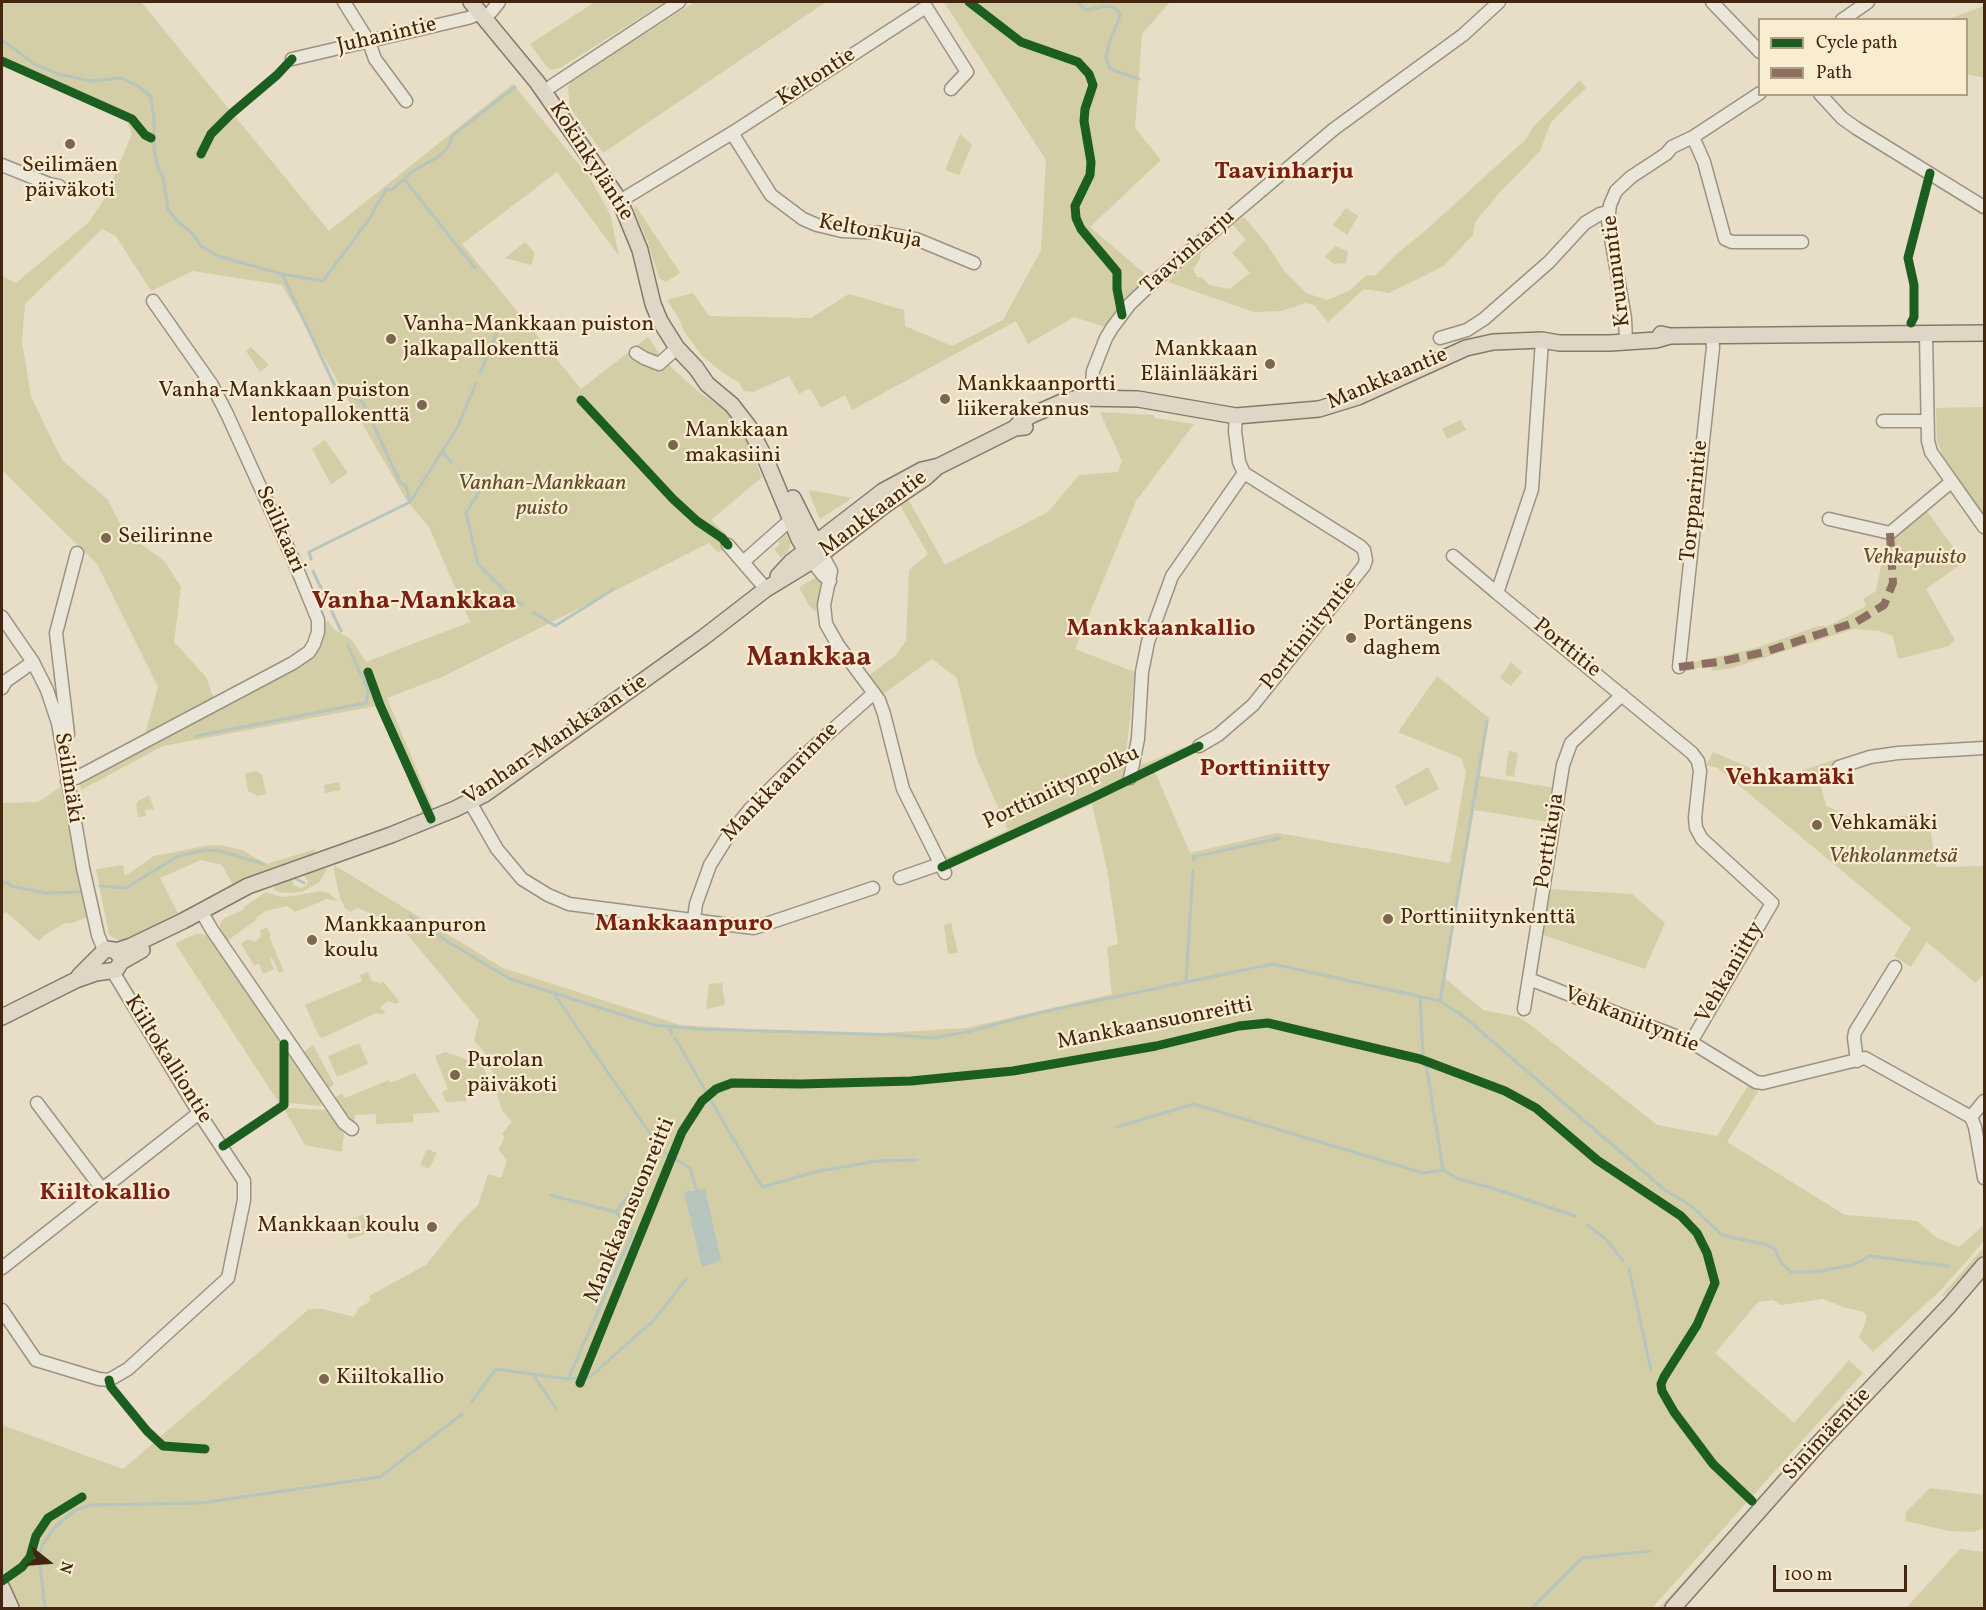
<!DOCTYPE html>
<html>
<head>
<meta charset="utf-8">
<style>
	body { margin:0 }
	#map { position:relative; width:1986px; height:1610px; overflow:hidden; background:#e8ddc6; font-family:Vollkorn,serif }
	canvas { display:block }
	.frame { position:absolute; inset:0; border:3px solid #442610; pointer-events:none }
	.legend { position:absolute; left:1758px; top:18px; width:210px; height:78px; box-sizing:border-box; background:#f9edd1; border:2px solid #b19d84; margin:0; padding:8px 10px; list-style:none; font-size:18px; color:#442610 }
	.legend li { display:flex; align-items:center; gap:12px; height:30px }
	.legend b { width:30px; border:2px solid #b19d84 }
	.north { position:absolute; left:18px; top:1532px; width:60px; height:60px; -webkit-text-stroke:4px #f9edd1; paint-order:stroke; rotate:107deg; font-size:16px; font-weight:700; line-height:24px; text-align:center; color:#442610 }
	.north::after { content:''; display:block; margin:auto; width:21px; height:27px; background:#442610; clip-path:polygon(50% 0,100% 100%,50% 72%,0 100%) }
	.scale { position:absolute; left:1773px; top:1565px; width:134px; height:27px; box-sizing:border-box; border:3px solid #442610; border-top:0; padding-left:8px; font-size:18px; line-height:21px; white-space:nowrap; color:#442610; -webkit-text-stroke:4px #f9edd1; paint-order:stroke }
</style>
</head>
<body>
<div id="map">
<canvas width="1986" height="1610"></canvas>
<div class="frame"></div>
<ul class="legend">
<li><b style="height:8px;background:#1b5e20"></b>Cycle path</li>
<li><b style="height:8px;background:#8d6e63"></b>Path</li>
</ul>
<div class="north">N</div>
<div class="scale">100 m</div>
</div>
<script>
const c = document.querySelector('canvas').getContext('2d');
c.lineJoin = 'round';
function paint(path, color) { c.fillStyle = color; c.fill(path, 'evenodd'); }
const toPath = rows => new Path2D(rows.map(r => 'M' + r).join(''));
function stroke(path, color, width, dash) { c.strokeStyle = color; c.lineWidth = width; c.lineCap = dash ? 'butt' : 'round'; c.setLineDash(dash || []); c.stroke(path); }
function label(font, color, halo, rows, align = 'center') {
  c.font = font + ' Vollkorn,serif'; c.lineWidth = 4.5; c.setLineDash([]); c.textBaseline = 'middle'; c.strokeStyle = halo; c.fillStyle = color; for (const [text, x, y, turn = 0] of rows) {
    c.save(); c.translate(x, y); c.rotate((+turn || 0) * Math.PI / 180); c.textAlign = isNaN(turn) ? turn : align; if (halo) c.strokeText(text, 0, 0); c.fillText(text, 0, 0); c.restore();
  }
}
paint(toPath([
	[2,2,141,2,329,231,513,84,590,178,610,214,619,256,557,172,462,244,581,389,648,337,661,356,675,371,700,393,725,410,736,423,747,442,762,477,711,520,733,541,718,553,709,543,442,677,387,698,433,808,421,814,422,809,376,706,163,746,81,790,80,780,311,656,323,638,323,623,328,621,335,630,352,640,366,662,470,622,429,527,407,501,282,285,193,271,151,291,116,236,102,229,25,304,22,342,31,397,62,460,108,500,123,530,165,562,181,587,174,642,206,677,214,699,145,734,158,687,97,564,3,471,2,467,2,276,16,283,89,222,105,198,132,134,126,119,2,63],
	[595,2,665,2,560,68,552,70,547,67,530,44],
	[695,2,826,2,603,153,570,108,568,88,571,80],
	[944,2,1170,2,1142,34,1135,128,1161,160,1090,227,1151,279,1108,328,1074,317,1028,344,1016,321,852,410,845,395,821,408,810,388,799,394,789,376,753,392,743,391,740,383,725,374,703,357,683,330,681,322,667,300,693,293,709,316,811,318,849,294,904,310,905,326,952,346,1003,320,1041,250,1046,160],
	[1984,6,1984,78,1967,74,1966,20,1949,19],
	[1580,80,1586,88,1551,122,1540,151,1500,192,1475,222,1473,235,1444,266,1389,293,1364,289,1328,322,1314,305,1306,303,1282,311,1254,312,1168,282,1201,251,1200,259,1193,269,1197,277,1202,277,1209,285,1230,289,1250,273,1232,253,1246,240,1233,225,1244,217,1266,243,1284,271,1306,293,1327,300,1349,291,1367,275,1375,276,1398,253,1425,231,1526,139,1533,127],
	[960,134,972,145,959,175,945,170],
	[635,205,680,273,666,282,659,278,648,243,634,210],
	[1346,208,1358,216,1347,235,1333,225],
	[525,242,535,253,531,265,505,258],
	[1335,246,1348,251,1346,263,1334,264,1325,257],
	[251,347,269,365,260,372,246,351],
	[1984,407,1984,519,1955,480,1956,475,1943,456,1937,441,1936,408],
	[1100,412,1154,415,1154,418,1194,424,1136,501,1075,649,1135,672,1124,773,1137,763,1145,764,1196,742,1200,749,1155,772,1190,853,1277,833,1450,863,1466,772,1461,758,1398,732,1437,676,1489,718,1480,776,1555,788,1549,822,1474,810,1445,978,1483,1010,1518,1017,1528,1023,1657,1125,1717,1136,1749,1084,1759,1090,1727,1142,1845,1215,1917,1221,1937,1238,1959,1247,1984,1225,1984,1241,1941,1290,1873,1352,1859,1337,1866,1321,1866,1314,1861,1311,1846,1308,1823,1299,1780,1305,1773,1300,1758,1302,1715,1353,1794,1423,1849,1360,1863,1373,1652,1608,18,1608,2,1575,2,1425,123,1469,309,1309,322,1309,354,1317,359,1308,371,1301,369,1296,426,1265,459,1224,478,1205,488,1174,501,1178,507,1160,498,1150,505,1137,502,1134,512,1122,502,1110,495,1089,496,1080,484,1051,474,1041,479,1020,400,926,358,908,350,912,345,908,340,898,334,871,334,865,503,968,680,1025,851,1035,966,1028,1112,994,1107,947,1118,944,1107,869,1092,804,947,870,942,856,949,857,1008,830,976,757,957,678,932,659,883,694,867,677,895,656,906,641,909,570,928,554,900,505,908,499,945,565,1048,512,1079,475,1118,472,1122,461],
	[1461,420,1466,430,1447,439,1442,429],
	[325,440,348,473,331,484,312,449],
	[810,490,852,498,820,519,809,493],
	[1926,510,1964,562,1926,589,1955,640,1949,646,1898,659,1893,636,1879,631,1854,629,1732,668,1712,671,1711,665,1685,671,1686,664,1759,647,1818,626,1828,626,1866,606,1863,599,1876,591,1887,538],
	[786,534,790,542,790,547,787,553,781,558,774,549,780,544,778,542],
	[818,576,824,585,820,611,818,612,813,610,808,604,799,587],
	[1511,662,1522,672,1511,686,1500,678],
	[1509,751,1518,753,1514,777,1505,775],
	[1713,752,1762,773,1788,775,1837,759,1840,773,1819,779,1826,806,1857,820,1928,814,1936,867,1984,866,1984,973,1976,983,1927,942,1911,967,1894,956,1911,928,1718,768,1706,765],
	[1428,767,1439,789,1405,806,1395,786],
	[257,771,262,775,266,794,258,796,248,791,245,773],
	[339,782,341,790,325,793,324,785],
	[65,784,89,916,73,923,65,923,45,935,39,941,6,912,2,915,2,806,3,803,38,802],
	[149,795,154,809,145,810,146,816,138,817,136,805,138,801],
	[220,845,242,850,266,864,316,849,314,853,265,870,234,887,222,865,201,860,160,878,179,915,128,939,120,941,112,937,109,934,96,869,123,865,125,876,154,856,205,846],
	[328,868,319,882,304,891,292,893,279,892,273,889,276,884,292,878,294,886,302,888,307,885,308,881,304,876,300,875],
	[1547,889,1632,894,1665,923,1645,969,1540,934],
	[320,891,329,893,338,901,327,899,295,912,287,906,265,911,257,917,256,920,227,941,220,930,220,924,224,918,244,910,243,908,266,892,281,897,295,896],
	[951,923,958,953,948,954,944,925],
	[267,927,271,935,269,937,284,971,279,973,272,958,270,960,274,969,263,974,259,964,254,965,241,944,248,939,255,942,261,936,260,931],
	[196,934,202,934,208,937,281,1042,284,1103,281,1106,176,945,176,943],
	[368,972,371,980,381,984,383,981,399,1001,396,1004,388,1001,379,1008,385,1011,384,1014,376,1013,322,1038,319,1036,305,1005,362,981,360,975],
	[722,983,725,1005,706,1009,709,984],
	[359,1043,368,1064,337,1077,328,1056],
	[313,1045,334,1084,329,1089,326,1089,305,1059,305,1051],
	[288,1052,322,1101,321,1106,288,1103,285,1055],
	[445,1052,471,1061,472,1066,481,1062,491,1085,465,1095,467,1101,446,1102,442,1092,448,1089,435,1056],
	[415,1073,440,1112,413,1114,413,1122,376,1124,376,1114,355,1115,354,1125,351,1124,333,1099,342,1093,345,1098,389,1080,390,1083],
	[286,1108,328,1110,344,1134,342,1152,305,1145,284,1109],
	[427,1149,437,1153,429,1169,420,1165],
	[369,1213,375,1231,349,1239,343,1221],
	[1984,1247,1984,1254,1944,1296,1942,1295],
	[1848,1397,1850,1400,1800,1455,1802,1448],
	[1794,1458,1797,1459,1737,1527,1734,1525],
	[1930,1488,1984,1495,1984,1528,1973,1532,1949,1531,1905,1521,1906,1512],
	[1731,1529,1733,1531,1667,1608,1659,1608],
	[1960,1549,1984,1552,1984,1608,1906,1608]
]), '#d3cea5');
paint(toPath([
	[705,1189,721,1260,702,1267,684,1192]
]), '#b6c5be');
stroke(toPath([
	[1079,4,1086,10,1104,6,1114,7,1120,13,1119,19,1109,43,1106,58,1110,69,1139,79],
	[2,40,36,65,58,74,91,81,121,78,138,86,151,97,154,119,154,148,158,169,163,177,168,209,177,221,192,233,201,246,218,256,282,274,323,281,370,218,386,189,392,190,413,171,438,157,448,147,453,135,515,87],
	[404,179,475,268],
	[282,274,335,386,363,403,400,482,406,486,410,502],
	[480,373,502,321],
	[442,452,451,462],
	[460,471,479,492,466,513,478,564,513,599,523,605],
	[311,559,309,552,410,502,457,428,476,383],
	[313,571,341,631],
	[533,612,555,626,614,589],
	[196,736,366,703,368,690,348,646],
	[1194,860,1193,857,1280,838],
	[294,878,304,883],
	[2,885,6,882,11,886,46,893,80,892],
	[100,886,126,888,178,856,205,850,220,851,264,864],
	[410,916,450,943,510,979,654,1025,701,1029,898,1035,933,1038,967,1032,1038,1013,1273,964,1440,1001,1463,1016,1666,1191,1690,1205,1722,1235,1764,1244,1775,1249,1781,1263,1791,1272,1814,1272,1853,1265,1870,1256,1948,1266],
	[1186,981,1193,871],
	[554,994,662,1151,690,1168,697,1192],
	[1420,998,1423,1055,1428,1075,1443,1170,1458,1179,1489,1187,1575,1216],
	[1440,1001,1487,722],
	[668,1026,672,1033],
	[675,1038,705,1090],
	[711,1101,762,1187,819,1171,878,1161,917,1160],
	[1117,1127,1194,1104,1423,1173,1443,1170],
	[550,1195,616,1212,662,1151],
	[1587,1225,1606,1239,1623,1261],
	[1629,1269,1651,1370],
	[533,1375,556,1408],
	[568,1379,633,1232,616,1212],
	[472,1401,496,1369,568,1379,590,1377,655,1319,687,1278],
	[45,1608,39,1558,42,1545,56,1526,75,1510,91,1505,201,1503,380,1477,462,1414],
	[1532,1608,1582,1558,1651,1551]
]), '#b6c5be', 3);
const minor = toPath([
	[344,2,369,42,375,59,406,101],
	[1712,2,1760,52],
	[485,17,491,12,499,2],
	[1842,20,1868,2],
	[292,59,468,18,481,13],
	[544,91,679,2],
	[1820,94,1842,118,1856,128,1984,207],
	[732,133,771,195,803,219,817,225,842,231,884,233,916,239,974,263],
	[1693,137,1704,162,1725,239,1732,242,1802,242],
	[2,165,49,184,59,186],
	[620,201,732,133,926,7,967,72,951,89],
	[1926,334,1928,441,1931,452,1984,527],
	[1440,338,1467,330,1484,319,1549,262,1585,223,1600,214,1608,212],
	[1542,340,1532,489,1497,593,1692,753,1698,761,1700,771,1695,818,1696,828,1702,839,1772,903,1691,1042],
	[1626,342,1625,318,1608,221,1610,205,1616,191,1631,177,1666,154,1672,147,1693,137,1760,93],
	[636,353,644,358,659,364,677,348],
	[1091,399,1093,371,1106,338,1112,328,1130,304,1151,284,1334,129,1463,35,1499,2],
	[1883,421,1927,421],
	[1829,519,1890,533,1951,482],
	[728,545,766,589],
	[822,554,831,571,824,605,826,624,838,645,879,700,884,714,903,789,945,873],
	[1453,556,1497,593],
	[812,561,823,575,830,581],
	[743,562,796,515],
	[2,617,33,662,47,690,58,723,83,868,98,935,104,950],
	[1679,667,1713,347,1712,336],
	[2,688,6,681,33,662],
	[68,734,56,633,77,553],
	[1199,746,1218,735,1253,705,1364,566,1366,560,1364,550,1360,546,1244,473,1239,462,1235,431,1236,416],
	[1839,767,1870,757,1898,753,1984,748],
	[1130,778,1138,739,1142,672,1148,642,1172,576,1244,473],
	[67,781,76,778,293,663,309,652,314,644,318,632,318,620,293,559,227,414,212,385,153,301],
	[470,802,497,849,522,879,548,895,569,904,754,928,873,888],
	[900,878,940,864],
	[201,911,212,930,297,1054,344,1123,352,1129],
	[694,919,696,904,710,865,728,836,750,809,783,776,821,740,874,693],
	[1529,979,1691,1042,1756,1082,1763,1083,1865,1058,1971,1117,1975,1127,1984,1178],
	[1524,1009,1563,765,1571,743,1622,695],
	[1857,1061,1854,1038,1855,1032,1895,967],
	[37,1103,102,1189],
	[1971,1117,1984,1101],
	[2,1268,199,1113],
	[2,1310,36,1360,99,1379,109,1380,128,1369,228,1278,244,1200,244,1181,199,1113,113,972]
]);
const major = toPath([
	[471,2,537,82,620,201,640,250,653,304,660,321,677,348,696,368,707,384,732,405,749,427,766,460,799,539,812,561],
	[1661,334,1670,336,1984,333],
	[1015,428,1022,420,1032,415,1064,401,1078,398,1138,399,1236,416,1319,409,1358,397,1466,348,1493,342,1542,340,1559,343,1610,343,1656,340,1670,336],
	[793,498,820,552],
	[778,576,791,562,883,491,922,470,939,466,1015,428,1025,427],
	[116,951,131,946,183,921,248,886,391,835,455,809,485,794,704,637,766,589,812,561,885,505,925,478,936,468],
	[79,976,106,949,114,950,120,956],
	[2,1017,76,980,96,973,116,970,121,962,142,950],
	[2,1588,11,1608],
	[1673,1608,1820,1442,1949,1306,1984,1265]
]);
stroke(minor, '#9c9283', 15);
stroke(major, '#847a6b', 18);
stroke(minor, '#ebe6da', 12);
stroke(major, '#dfd6c5', 15);
stroke(toPath([
	[1679,667,1718,662,1765,652,1856,622,1884,605,1893,583,1890,533]
]), '#8d6e63', 8, [15, 8]);
stroke(toPath([
	[969,2,1021,42,1078,62,1089,74,1093,85,1085,109,1084,121,1091,162,1090,175,1075,206,1076,218,1081,229,1117,272,1117,289,1122,315],
	[2,61,132,119,145,135,151,138],
	[201,154,211,134,231,114,277,75,292,59],
	[1911,323,1914,317,1914,285,1908,258,1930,173],
	[581,400,673,499,697,521,722,538,728,545],
	[368,672,380,705,431,819],
	[942,867,1094,797,1199,746],
	[223,1146,284,1105,284,1044],
	[109,1380,111,1387,147,1431,163,1446,205,1449],
	[580,1383,682,1132,702,1101,716,1089,732,1083,801,1084,911,1081,1013,1071,1156,1046,1239,1026,1268,1023,1420,1059,1505,1091,1536,1108,1597,1160,1681,1216,1697,1233,1707,1253,1715,1283,1697,1325,1664,1377,1661,1384,1662,1391,1674,1412,1713,1464,1752,1501],
	[2,1581,22,1567,30,1557,36,1536,48,1518,82,1497]
]), '#1b5e20', 9);
for (const [x, y, r, color] of [
	[70,144,6,"#7d6650"],
	[391,339,6,"#7d6650"],
	[1270,364,6,"#7d6650"],
	[945,399,6,"#7d6650"],
	[422,405,6,"#7d6650"],
	[673,445,6,"#7d6650"],
	[106,538,6,"#7d6650"],
	[1351,638,6,"#7d6650"],
	[1817,825,6,"#7d6650"],
	[1388,919,6,"#7d6650"],
	[312,940,6,"#7d6650"],
	[455,1075,6,"#7d6650"],
	[432,1227,6,"#7d6650"],
	[324,1379,6,"#7d6650"]
]) { const dot = new Path2D(); dot.arc(x, y, r, 0, 2 * Math.PI); c.fillStyle = color; c.fill(dot); stroke(dot, '#f9edd1', 2); }
label('22px', '#442610', '#f9edd1', [
	["Juhanintie",387,37,-13],
	["Keltontie",817,78,-33],
	["Kokinkyläntie",590,162,57],
	["Keltonkuja",870,233,11],
	["Taavinharju",1189,253,-41],
	["Kruununtie",1618,271,-97],
	["Mankkaantie",1388,380,-23],
	["Torpparintie",1696,501,-84],
	["Mankkaantie",874,515,-37],
	["Seilikaari",279,530,66],
	["Porttiniityntie",1310,634,-51],
	["Porttitie",1566,649,39],
	["Vanhan-Mankkaan tie",556,741,-34],
	["Seilimäki",67,778,81],
	["Mankkaanrinne",781,783,-46],
	["Porttiniitynpolku",1062,789,-25],
	["Porttikuja",1551,841,-81],
	["Vehkaniitty",1731,973,-60],
	["Vehkaniityntie",1631,1021,22],
	["Mankkaansuonreitti",1155,1025,-11],
	["Kiiltokalliontie",167,1060,58],
	["Mankkaansuonreitti",631,1211,-67],
	["Sinimäentie",1828,1435,-47]
]);
label('22px', '#442610', '#f9edd1', [
	["Seilimäen",70,167,"center"],
	["päiväkoti",70,192,"center"],
	["Vanha-Mankkaan puiston",403,326],
	["jalkapallokenttä",403,351],
	["Mankkaan",1258,351,"right"],
	["Eläinlääkäri",1258,376,"right"],
	["Mankkaanportti",957,386],
	["liikerakennus",957,411],
	["Vanha-Mankkaan puiston",410,392,"right"],
	["lentopallokenttä",410,417,"right"],
	["Mankkaan",685,432],
	["makasiini",685,457],
	["Seilirinne",118,538],
	["Portängens",1363,625],
	["daghem",1363,650],
	["Vehkamäki",1829,825],
	["Porttiniitynkenttä",1400,919],
	["Mankkaanpuron",324,927],
	["koulu",324,952],
	["Purolan",467,1062],
	["päiväkoti",467,1087],
	["Mankkaan koulu",420,1227,"right"],
	["Kiiltokallio",336,1379]
], 'left');
label('italic 22px', '#644d2e', '#f9edd1', [
	["Vanhan-Mankkaan",542,485],
	["puisto",542,510],
	["Vehkapuisto",1914,559],
	["Vehkolanmetsä",1893,858]
]);
label('bold 24px', '#7a1f14', '#f9edd1', [
	["Taavinharju",1284,174],
	["Mankkaankallio",1161,631],
	["Porttiniitty",1265,771],
	["Vehkamäki",1790,780],
	["Mankkaanpuro",684,926],
	["Kiiltokallio",105,1195]
]);
label('bold 26px', '#7a1f14', '#f9edd1', [
	["Vanha-Mankkaa",414,603]
]);
label('bold 28px', '#7a1f14', '#f9edd1', [
	["Mankkaa",809,660]
]);
</script>
</body>
</html>
